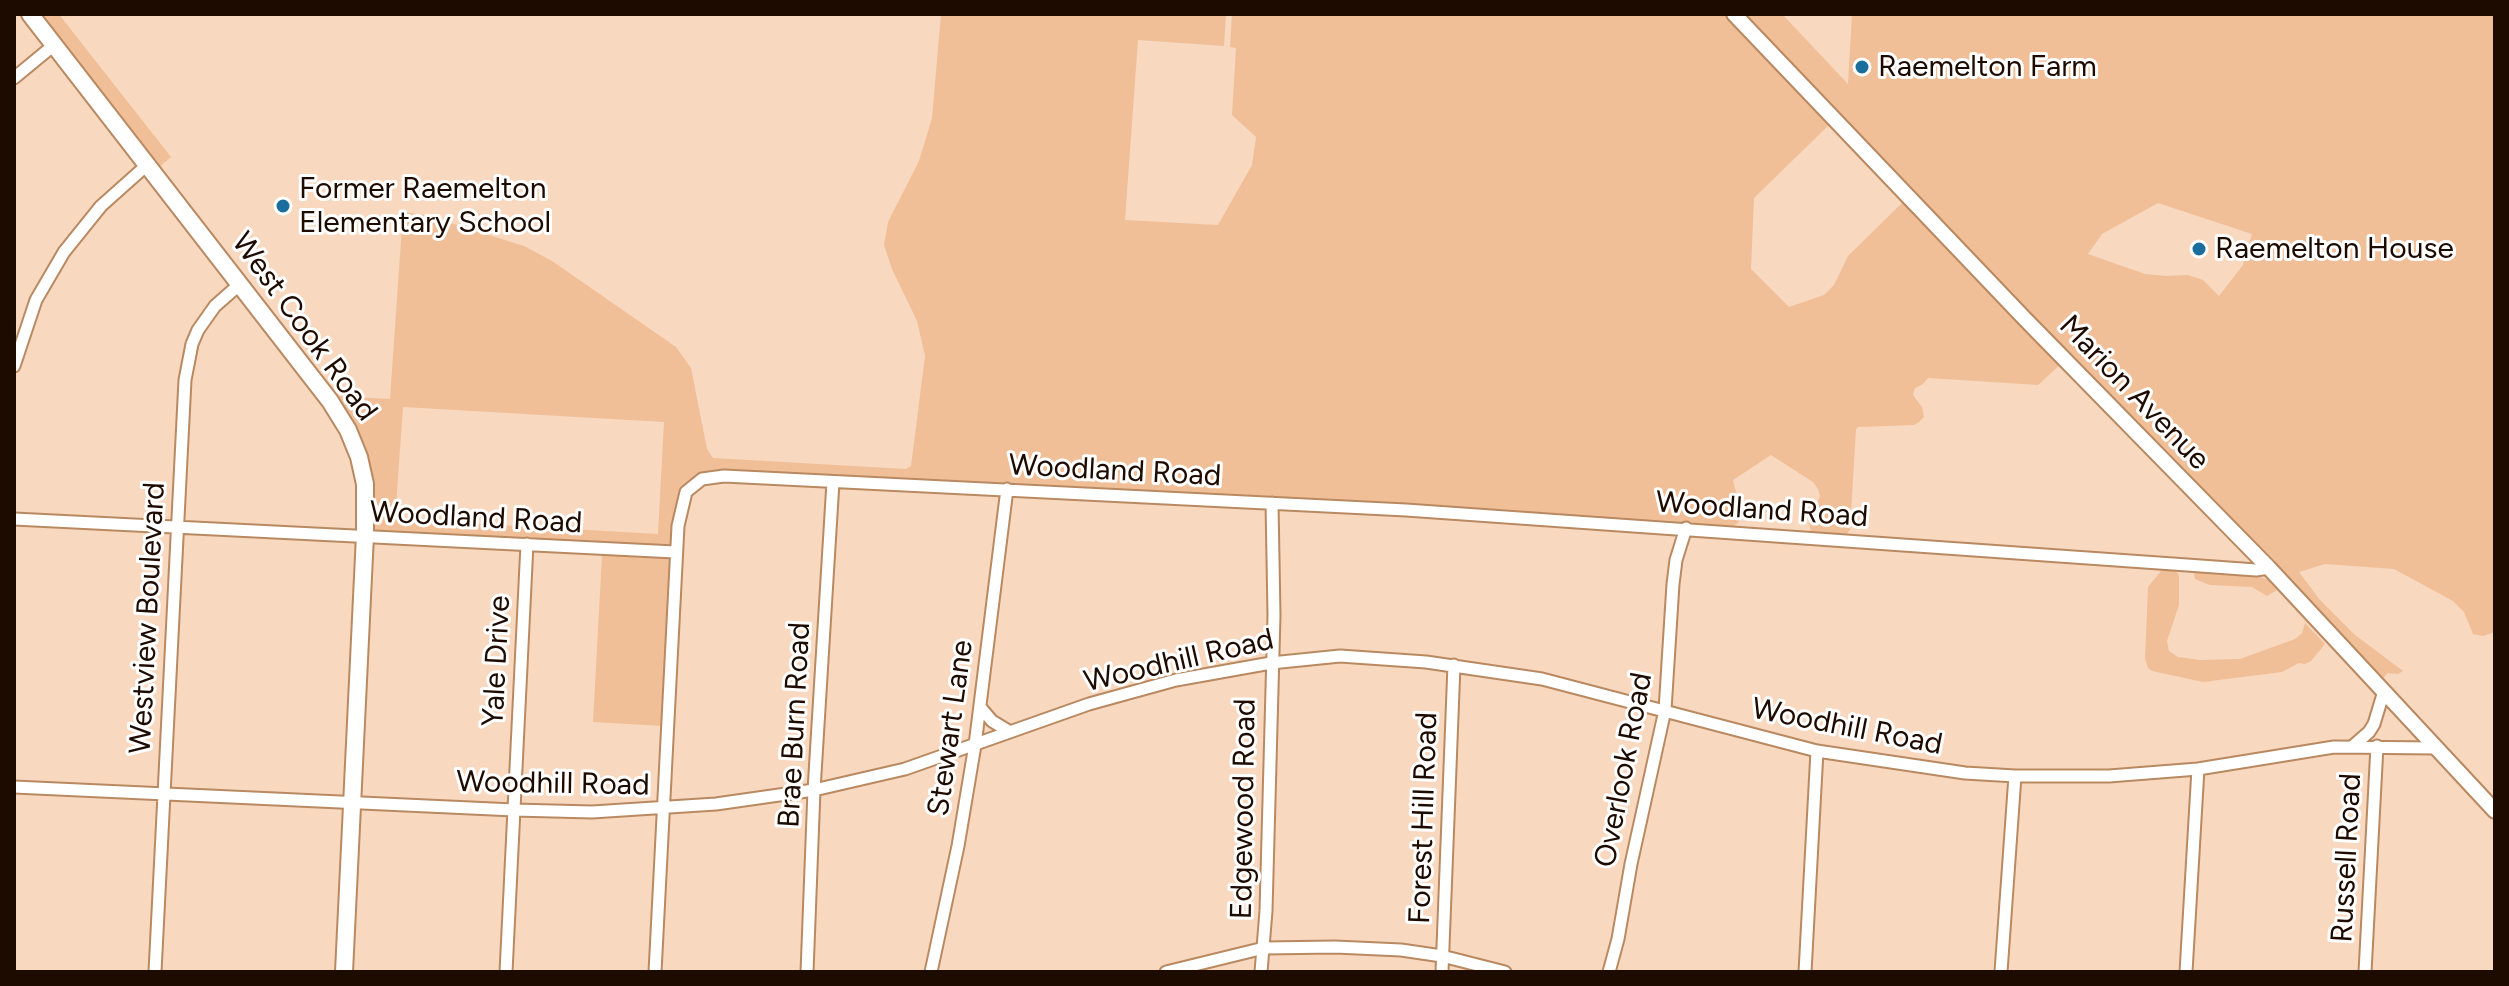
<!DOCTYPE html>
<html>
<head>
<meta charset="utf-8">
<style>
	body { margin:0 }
	#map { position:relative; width:2509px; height:986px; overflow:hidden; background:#f8d8bf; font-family:Figtree,sans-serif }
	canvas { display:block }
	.frame { position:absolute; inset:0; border:16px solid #1d0b00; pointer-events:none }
</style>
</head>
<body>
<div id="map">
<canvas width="2509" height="986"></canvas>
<div class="frame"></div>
</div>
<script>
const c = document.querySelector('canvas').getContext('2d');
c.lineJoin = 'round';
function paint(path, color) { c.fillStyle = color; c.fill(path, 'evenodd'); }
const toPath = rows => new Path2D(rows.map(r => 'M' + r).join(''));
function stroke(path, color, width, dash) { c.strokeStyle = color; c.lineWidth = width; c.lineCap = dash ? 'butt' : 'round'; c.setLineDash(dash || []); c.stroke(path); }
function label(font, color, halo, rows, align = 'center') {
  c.font = font + ' Figtree,sans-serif'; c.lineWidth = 6; c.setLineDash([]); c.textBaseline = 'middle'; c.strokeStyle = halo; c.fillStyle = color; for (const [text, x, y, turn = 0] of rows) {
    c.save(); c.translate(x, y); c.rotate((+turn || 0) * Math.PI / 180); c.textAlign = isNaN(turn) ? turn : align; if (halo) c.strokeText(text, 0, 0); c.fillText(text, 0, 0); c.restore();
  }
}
paint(toPath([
	[39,14,63,14,61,17,171,157,158,168],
	[941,14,1226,14,1224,46,1138,40,1125,220,1218,225,1252,165,1256,137,1232,115,1236,48,1230,47,1232,14,1728,14,1831,123,1754,198,1751,269,1789,307,1824,295,1834,285,1848,256,1905,200,2062,363,2038,385,1928,378,1923,384,1915,388,1913,395,1922,407,1924,417,1919,422,1914,425,1858,427,1856,429,1850,530,1846,535,1811,532,1809,523,1820,496,1818,489,1813,482,1771,455,1733,480,1742,516,1738,523,1733,526,1407,504,1006,483,927,480,926,482,716,472,698,475,686,484,677,503,672,547,370,530,371,510,334,396,390,399,403,212,425,215,524,246,552,261,676,347,691,368,707,449,713,458,906,469,911,466,925,356,917,321,892,269,884,245,888,222,919,161,932,118],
	[403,407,664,422,658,534,395,519],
	[1740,14,1782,14,1848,84,1852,14,2495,14,2495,632,2483,636,2473,634,2464,612,2453,601,2394,569,2325,564,2299,572,2320,600,2355,635,2403,671,2398,674,2388,673,2382,679,2068,357],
	[2158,203,2252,234,2243,265,2219,296,2203,280,2188,275,2166,276,2145,274,2088,254,2102,234],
	[602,555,671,558,663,726,593,722],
	[2164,570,2176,571,2179,576,2179,605,2167,641,2169,651,2178,657,2200,660,2240,659,2295,639,2302,633,2305,623,2325,644,2311,661,2305,664,2299,663,2282,672,2203,682,2152,671,2148,668,2145,659,2148,587,2161,571],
	[2198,571,2260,577,2269,580,2277,590,2267,596,2252,587,2210,585,2195,579,2194,574]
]), '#f0bf97');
const minor = toPath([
	[14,78,54,45],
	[14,366,36,300,64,252,101,206,147,165],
	[14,519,675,552],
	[980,707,992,721,1010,732],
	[2353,746,2369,732,2374,724,2384,691],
	[14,787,514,810,592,812,716,804,814,790,905,769,1089,704,1176,680,1271,663,1340,656,1426,662,1542,679,1817,751,1965,773,2015,776,2109,776,2198,769,2334,747,2437,748],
	[155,972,185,380,192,344,198,330,215,306,240,284],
	[506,972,527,544],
	[655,972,678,526,686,492,702,479,724,476,1406,510,2187,565,2256,570,2269,568],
	[807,972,814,790,833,482],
	[931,972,958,846,975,745,1007,489],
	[1166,972,1264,948,1335,947,1401,950,1442,956,1505,972],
	[1261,972,1266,911,1274,615,1272,503],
	[1442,972,1454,665],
	[1609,972,1618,939,1631,864,1665,710,1673,584,1676,560,1686,528],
	[1805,972,1817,751],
	[2001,972,2015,776],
	[2186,972,2198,769],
	[2365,972,2377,746]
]);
const tertiary = toPath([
	[1734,14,2025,319,2269,568,2495,811]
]);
const secondary = toPath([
	[30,14,330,401,348,430,359,457,365,484,365,535,344,972]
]);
stroke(minor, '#b98961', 15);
stroke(tertiary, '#b98961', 18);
stroke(secondary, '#b98961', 20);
stroke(minor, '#fff', 11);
stroke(tertiary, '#fff', 14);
stroke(secondary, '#fff', 16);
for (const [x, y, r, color] of [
	[1862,67,8,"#1a6e9e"],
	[283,206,8,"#1a6e9e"],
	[2199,249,8,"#1a6e9e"]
]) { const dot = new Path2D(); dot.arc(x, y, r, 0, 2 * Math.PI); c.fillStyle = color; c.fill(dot); stroke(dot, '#fff', 3); }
label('30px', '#1d0b00', '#fff', [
	["Raemelton Farm",1878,67],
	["Former Raemelton",299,189],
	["Elementary School",299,223],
	["Raemelton House",2215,249]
], 'left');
label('30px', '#1d0b00', '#fff', [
	["West Cook Road",304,327,54],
	["Marion Avenue",2134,393,46],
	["Woodland Road",1115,471,3],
	["Woodland Road",1762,510,4],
	["Woodland Road",476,518,3],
	["Westview Boulevard",148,618,-87],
	["Yale Drive",497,661,-87],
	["Woodhill Road",1179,661,-13],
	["Brae Burn Road",795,725,-87],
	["Woodhill Road",1847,727,11],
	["Stewart Lane",951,728,-82],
	["Overlook Road",1624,770,-79],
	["Woodhill Road",553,784,1],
	["Edgewood Road",1244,809,-89],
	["Forest Hill Road",1424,818,-88],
	["Russell Road",2347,858,-87]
]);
</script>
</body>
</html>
